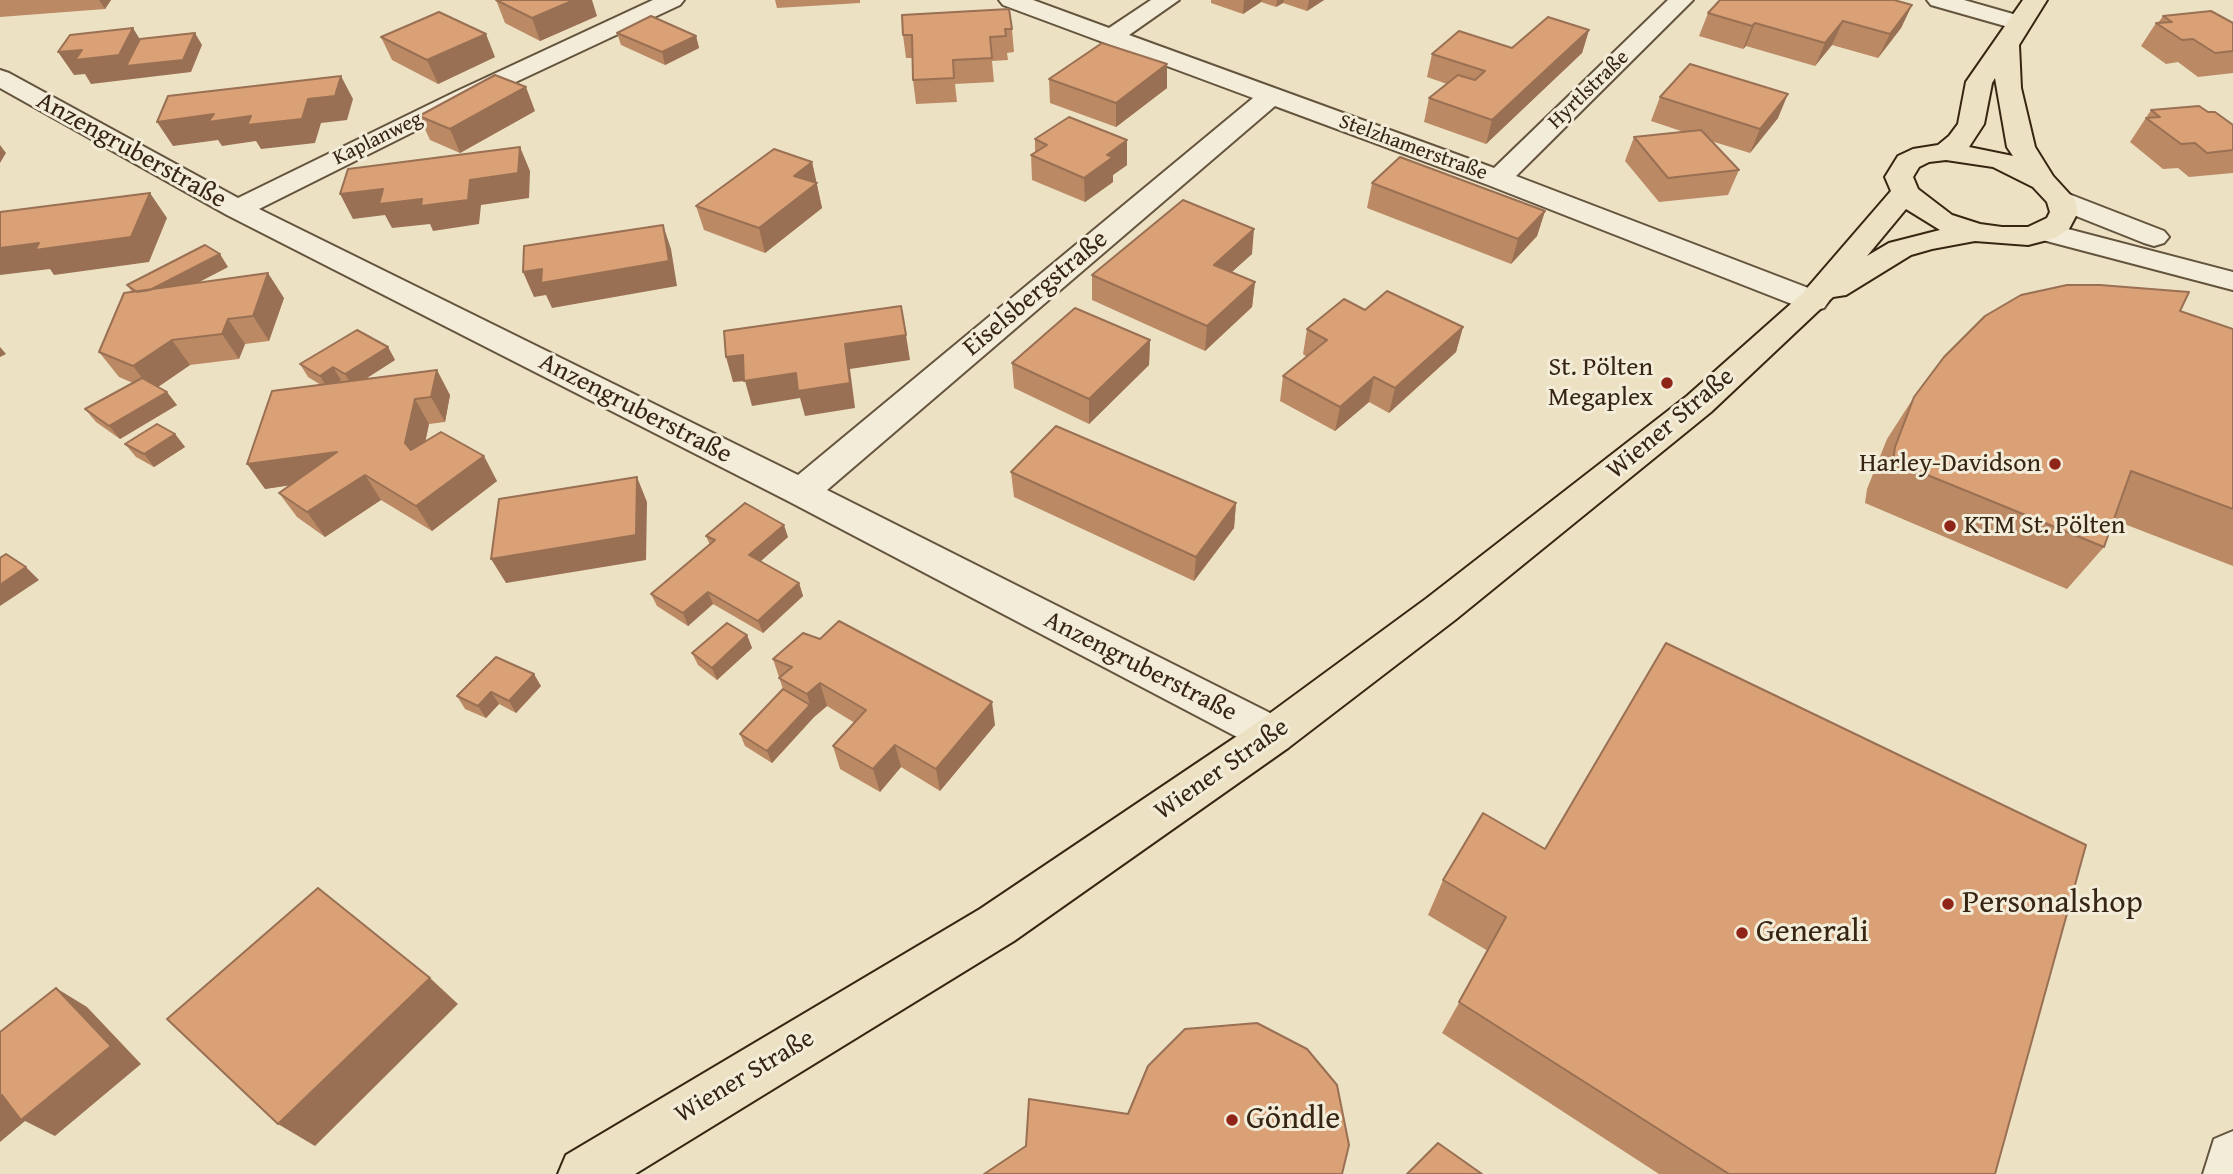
<!DOCTYPE html>
<html>
<head>
<meta charset="utf-8">
<style>
	body { margin:0 }
	canvas { display:block; background:#ede1c3 }
</style>
</head>
<body>
<canvas width="2233" height="1174"></canvas>
<script>
const c = document.querySelector('canvas').getContext('2d');
c.lineJoin = 'round';
const toPath = rows => new Path2D(rows.map(r => 'M' + r).join(''));
function stroke(path, color, width, dash) { c.strokeStyle = color; c.lineWidth = width; c.lineCap = dash ? 'butt' : 'round'; c.setLineDash(dash || []); c.stroke(path); }
function paint(path, color) { c.fillStyle = color; c.fill(path, 'evenodd'); }
function label(font, color, halo, rows, align = 'center') {
  c.font = font + ' "Gentium Book Plus",serif'; c.lineWidth = 6; c.setLineDash([]); c.textBaseline = 'middle'; c.strokeStyle = halo; c.fillStyle = color; for (const [text, x, y, turn = 0] of rows) {
    c.save(); c.translate(x, y); c.rotate((+turn || 0) * Math.PI / 180); c.textAlign = isNaN(turn) ? turn : align; if (halo) c.strokeText(text, 0, 0); c.fillText(text, 0, 0); c.restore();
  }
}
const minor = toPath([
	[653,0,684,0,680,5,473,102,259,209,798,475,1253,98,1003,5,999,0,1033,0,1109,28,1151,0,1179,0,1129,35,1494,168,1668,0,1693,0,1516,176,1824,294,1829,301,1824,308,1813,311,1802,308,1488,185,1275,106,827,490,1288,722,1294,735,1288,748,1273,753,1258,748,788,501,227,215,0,88,0,70,9,73,238,198,455,92,653,0],
	[1927,0,1964,0,2027,18,2031,23,2027,28,2019,30,1931,5,1927,0],
	[2233,1131,2233,1174,2203,1174,2214,1139,2233,1131]
]);
const tertiary = toPath([
	[2061,191,2164,231,2169,237,2164,243,2154,246,2144,243,2051,206,2047,200,2051,194,2061,191],
	[2045,223,2233,272,2233,290,2035,238,2030,232,2035,226,2045,223]
]);
const primary = toPath([
	[2023,0,2047,0,2019,45,2021,88,2035,147,2053,176,2075,200,2078,212,2069,229,2055,238,2028,245,1975,241,1932,249,1911,255,1846,295,1833,297,1711,412,1455,620,1288,748,1014,941,635,1174,558,1174,566,1155,980,909,1258,722,1427,598,1687,396,1802,294,1891,191,1885,177,1898,156,1913,149,1938,145,1949,136,1958,124,1966,82,2023,0],
	[1995,78,2007,147,2013,156,1969,147,1984,124,1992,83,1995,78],
	[1946,160,1993,167,2033,187,2047,202,2050,212,2047,218,2028,227,2002,227,1980,224,1952,215,1918,189,1913,177,1919,167,1929,162,1946,160],
	[1906,209,1940,230,1889,243,1867,256,1906,209]
]);
stroke(minor, '#64543e', 4);
stroke(tertiary, '#64543e', 4);
stroke(primary, '#362512', 4);
paint(minor, '#f3ecd8');
paint(tertiary, '#f3ecd8');
paint(primary, '#ede1c3');
paint(toPath([
	[0,0,111,0,105,9,0,17],
	[496,0,597,16,540,41,505,23],
	[775,0,860,0,860,3,777,8],
	[1211,0,1324,0,1307,11,1283,3,1276,7,1261,2,1243,14,1211,3],
	[1912,5,1901,28,1878,58,1832,45,1815,66,1746,46,1743,49,1699,36,1708,13],
	[2163,16,2233,23,2233,73,2198,77,2178,62,2166,64,2141,46,2156,23,2158,23],
	[1012,29,1014,52,1007,53,1008,60,992,61,994,82,955,84,957,102,916,104,913,80,913,58,906,58,903,35],
	[1589,30,1582,53,1486,144,1424,122,1429,98,1447,84,1427,77,1432,54,1512,48],
	[617,33,696,36,699,48,665,65,621,45],
	[381,37,495,57,438,84,392,60],
	[1049,79,1167,88,1116,127,1050,103],
	[1660,97,1778,118,1750,153,1711,141,1739,170,1728,195,1659,202,1625,161,1634,137,1684,132,1651,121],
	[2151,110,2208,112,2233,125,2233,173,2189,177,2178,168,2163,169,2130,142],
	[535,111,460,153,430,140,419,116],
	[1035,139,1127,165,1113,175,1113,182,1085,202,1032,180,1031,155,1035,152],
	[812,162,822,208,765,253,704,230,696,206],
	[1372,183,1545,211,1537,236,1511,264,1367,208],
	[1252,254,1231,272,1255,282,1252,307,1205,351,1092,300,1092,275],
	[228,267,197,283,284,298,269,341,245,344,239,359,190,365,158,387,177,405,120,439,96,422,85,409,133,383,119,377,99,352,132,292,127,285],
	[1365,310,1463,327,1456,352,1389,413,1369,402,1335,431,1280,401,1283,376,1307,357,1303,354,1307,329],
	[2180,311,2233,329,2233,566,2114,520,2104,547,2067,589,1865,503,1867,489,1887,439,1914,397],
	[1150,340,1149,365,1089,424,1014,388,1012,363],
	[388,347,395,360,365,379,450,395,445,422,429,424,425,442,497,481,432,531,381,500,325,537,297,517,279,493,289,485,265,489,321,385,308,377,300,364],
	[175,434,185,447,154,467,136,457,125,444],
	[1011,472,1236,503,1234,528,1194,581,1014,497],
	[706,536,788,537,761,561,799,583,803,596,763,633,713,604,688,626,657,606,651,594,710,545],
	[747,635,752,648,717,680,698,665,692,653],
	[773,659,995,725,940,791,901,767,880,792,840,769,833,746,855,723,827,706,814,717,772,763,745,746,740,734,783,689],
	[541,686,516,713,499,704,486,718,465,709,457,696],
	[1443,880,1995,1174,1659,1174,1442,1033,1488,951,1428,915]
]), '#bb8a65');
paint(toPath([
	[99,0,111,0,105,9],
	[574,0,592,0,597,16,540,41,532,18],
	[1244,0,1262,0,1261,2,1243,14],
	[1277,0,1284,0,1283,3,1276,7],
	[1309,0,1324,0,1307,11],
	[1912,5,1901,28,1878,58,1890,34],
	[1843,21,1832,45,1815,66,1825,43],
	[1755,23,1746,46,1743,49,1752,26],
	[133,28,147,51,195,33,202,45,191,72,91,84,85,74,74,75,58,52],
	[1589,30,1582,53,1486,144,1492,120],
	[486,34,495,57,438,84,427,60],
	[696,36,699,48,665,65,662,52],
	[1167,64,1167,88,1116,127,1116,103],
	[341,76,353,99,347,120,321,123,315,143,261,149,256,141,222,146,218,140,173,146,157,122,214,114,251,116,308,99],
	[526,87,535,111,460,153,450,129],
	[1788,94,1778,118,1750,153,1760,129],
	[1127,140,1127,165,1113,175,1113,182,1085,202,1084,178,1107,155],
	[0,145,6,153,0,163],
	[520,147,530,171,529,198,481,205,479,224,433,231,430,224,392,228,385,215,353,219,340,194,470,180],
	[812,162,822,208,765,253,759,228,794,176],
	[150,193,167,218,149,262,54,275,50,269,0,275,0,246],
	[1545,211,1537,236,1511,264,1518,239],
	[663,225,671,249,677,286,552,308,546,295,534,297,523,272],
	[1254,229,1252,254,1212,290,1214,265],
	[220,254,228,267,151,307,142,294],
	[268,273,284,298,269,341,253,316],
	[1255,282,1252,307,1205,351,1207,326],
	[228,319,245,344,239,359,222,334],
	[1463,327,1456,352,1389,413,1395,388],
	[906,335,910,360,850,369,855,408,805,416,800,398,752,406,745,381,733,382,726,357,743,355,796,373,845,344],
	[172,340,190,365,152,391,133,366],
	[1150,340,1149,365,1089,424,1089,399],
	[0,347,6,354,0,357],
	[388,347,395,360,353,387,345,374],
	[333,367,341,380,328,389,320,376],
	[437,370,450,395,445,422,431,397],
	[1374,377,1369,402,1335,431,1340,407],
	[167,392,177,405,120,439,109,426],
	[415,399,429,424,420,467,405,443],
	[175,434,185,447,154,467,144,454],
	[337,452,353,476,265,489,247,464],
	[484,456,497,481,432,531,416,506],
	[365,475,381,500,325,537,307,512],
	[637,477,647,502,646,560,506,583,491,559],
	[1236,503,1234,528,1194,581,1196,557],
	[784,525,788,537,754,567,749,555],
	[26,567,39,580,0,606,0,585],
	[799,583,803,596,763,633,758,621],
	[708,592,713,604,688,626,683,613],
	[747,635,752,648,717,680,712,668],
	[534,674,541,686,516,713,509,701],
	[820,683,827,706,814,717,772,763,767,751,810,705,807,694],
	[491,692,499,704,486,718,478,706],
	[992,702,995,725,940,791,936,769],
	[895,745,901,767,880,792,873,769],
	[430,978,458,1004,315,1146,278,1124],
	[56,988,87,1007,141,1064,55,1136,25,1121,0,1142,0,1097]
]), '#997053');
const building = toPath([
	[496,0,574,0,532,18,496,0],
	[1720,0,1894,0,1912,5,1890,34,1843,21,1825,43,1755,23,1752,26,1708,13,1720,0],
	[1009,9,1012,29,1005,29,1006,36,990,37,992,58,953,60,954,78,913,80,912,35,903,35,902,15,1009,9],
	[2211,11,2233,23,2233,51,2215,53,2193,39,2182,40,2156,23,2172,22,2163,16,2211,11],
	[439,12,486,34,427,60,381,37,439,12],
	[651,16,696,36,662,52,617,33,651,16],
	[1548,17,1589,30,1492,120,1429,98,1458,75,1475,80,1485,71,1432,54,1459,31,1512,48,1548,17],
	[133,28,119,55,75,60,82,50,58,52,70,35,133,28],
	[195,33,183,60,126,66,140,39,195,33],
	[1102,43,1167,64,1116,103,1049,79,1102,43],
	[1690,64,1788,94,1760,129,1660,97,1690,64],
	[495,75,526,87,450,129,419,116,495,75],
	[341,76,335,96,308,99,302,119,247,125,251,116,208,122,214,114,157,122,168,96,341,76],
	[2199,106,2208,112,2215,112,2233,125,2233,150,2207,153,2195,143,2181,144,2146,118,2160,117,2151,110,2199,106],
	[1069,117,1127,140,1107,155,1113,157,1084,178,1031,155,1047,145,1035,139,1069,117],
	[1701,130,1739,170,1668,178,1634,137,1701,130],
	[520,147,518,173,470,180,468,200,421,206,422,199,379,204,383,189,340,194,348,169,520,147],
	[774,149,812,162,794,176,817,183,759,228,696,206,774,149],
	[1400,157,1545,211,1518,239,1372,183,1400,157],
	[150,193,131,237,35,250,39,243,0,248,0,212,150,193],
	[1183,200,1254,229,1214,265,1255,282,1207,326,1092,275,1183,200],
	[663,225,669,261,541,283,542,269,523,272,524,246,663,225],
	[205,245,220,254,150,290,137,292,127,285,205,245],
	[268,273,253,316,228,319,222,334,172,340,133,366,99,352,124,293,268,273],
	[2067,285,2100,285,2189,292,2180,311,2233,329,2233,509,2131,471,2104,547,1893,461,1895,447,1914,397,1944,357,1985,316,2021,295,2067,285],
	[1387,291,1463,327,1395,388,1374,377,1340,407,1283,376,1327,340,1307,329,1344,299,1365,310,1387,291],
	[901,306,906,335,845,344,850,383,798,391,796,373,744,381,743,355,726,357,724,331,901,306],
	[1075,308,1150,340,1089,399,1012,363,1075,308],
	[357,330,388,347,345,374,333,367,320,376,300,364,357,330],
	[437,370,431,397,415,399,405,443,411,450,441,432,484,456,416,506,365,475,307,512,279,493,337,452,247,464,272,391,437,370],
	[142,378,167,392,109,426,85,409,142,378],
	[157,424,175,434,144,454,125,444,157,424],
	[1056,426,1236,503,1196,557,1011,472,1056,426],
	[637,477,636,535,491,559,499,499,637,477],
	[745,503,784,525,749,555,799,583,758,621,708,592,683,613,651,594,715,540,706,536,745,503],
	[6,554,26,567,0,585,0,558,6,554],
	[839,621,992,702,936,769,895,745,873,769,833,746,866,710,820,683,807,694,779,678,792,667,773,659,803,633,820,639,839,621],
	[727,623,747,635,712,668,692,653,727,623],
	[1666,643,2086,845,1995,1174,1729,1174,1459,1002,1506,917,1443,880,1483,813,1545,849,1666,643],
	[496,657,534,674,509,701,491,692,478,706,457,696,496,657],
	[783,689,810,705,767,751,740,734,783,689],
	[318,888,430,978,278,1124,167,1019,318,888],
	[56,988,111,1046,21,1120,2,1095,0,1097,0,1032,56,988],
	[1257,1023,1307,1049,1337,1085,1349,1145,1342,1174,984,1174,1026,1146,1029,1099,1128,1114,1148,1066,1185,1029,1257,1023],
	[1438,1143,1482,1174,1407,1174,1438,1143]
]);
paint(building, '#daa076');
stroke(building, '#997053', 2);
for (const [x, y, r, color] of [
	[1667,383,7,"#8f2418"],
	[2055,464,7,"#8f2418"],
	[1950,526,7,"#8f2418"],
	[1948,904,7,"#8f2418"],
	[1742,933,7,"#8f2418"],
	[1232,1120,7,"#8f2418"]
]) { const dot = new Path2D(); dot.arc(x, y, r, 0, 2 * Math.PI); c.fillStyle = color; c.fill(dot); stroke(dot, '#f3ecd8', 2.5); }
label('21px', '#362512', '#f3ecd8', [
	["Hyrtlstraße",1589,90,-44],
	["Kaplanweg",378,139,-26],
	["Stelzhamerstraße",1413,148,20]
]);
label('26px', '#362512', '#f3ecd8', [
	["Anzengruberstraße",131,151,29],
	["Eiselsbergstraße",1036,294,-40],
	["Anzengruberstraße",635,409,27],
	["Wiener Straße",1671,424,-40],
	["Anzengruberstraße",1140,667,27],
	["Wiener Straße",1222,770,-35],
	["Wiener Straße",745,1077,-31]
]);
label('26px', '#362512', '#f3ecd8', [
	["St. Pölten",1653,368],
	["Megaplex",1653,398],
	["Harley-Davidson",2041,464],
	["KTM St. Pölten",1964,526,"left"]
], 'right');
label('32px', '#362512', '#f3ecd8', [
	["Personalshop",1962,904],
	["Generali",1756,933],
	["Göndle",1246,1120]
], 'left');
</script>
</body>
</html>
